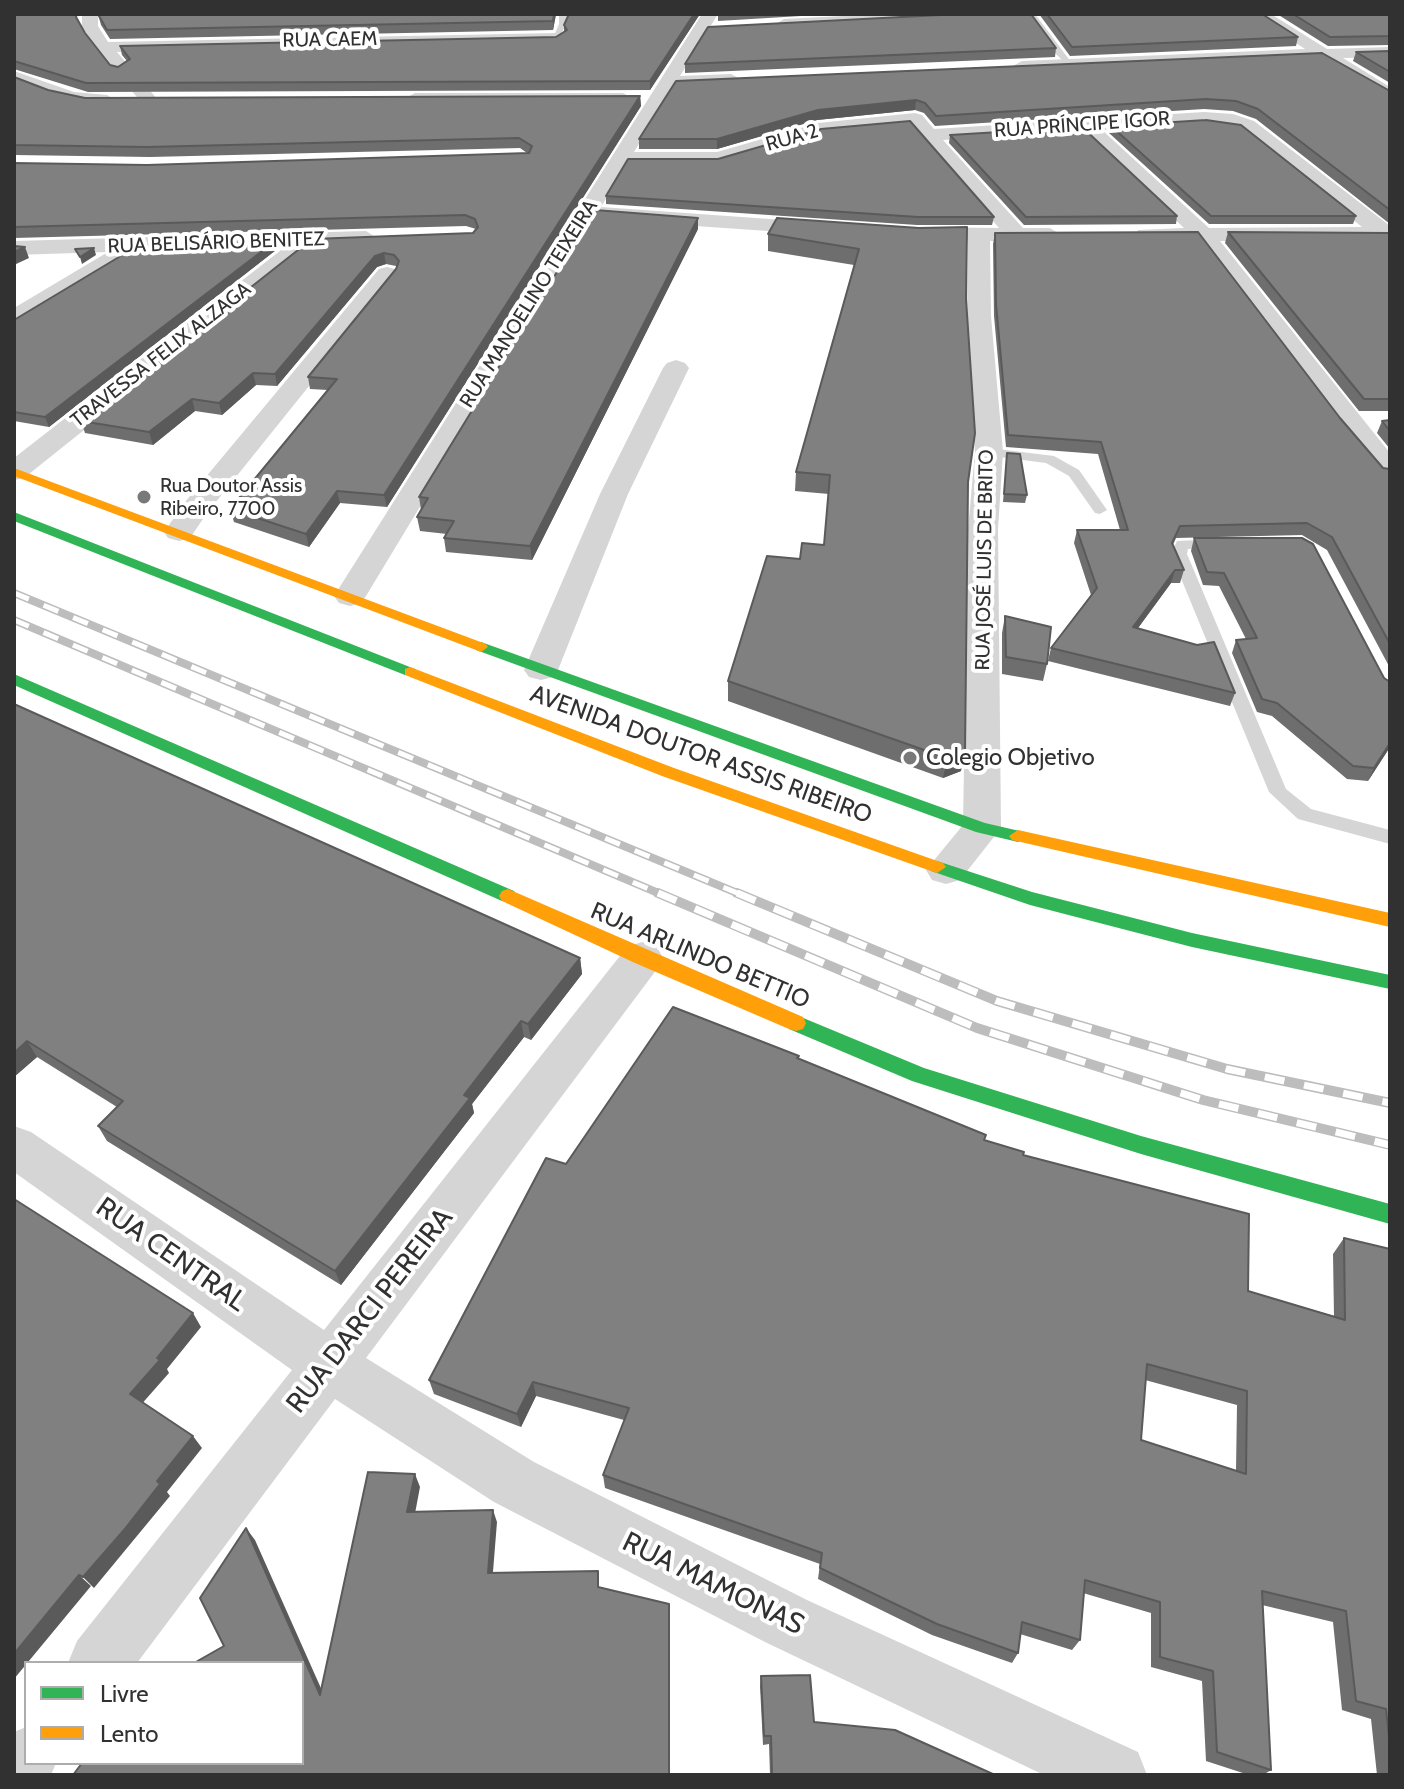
<!DOCTYPE html>
<html>
<head>
<meta charset="utf-8">
<style>
	body { margin:0 }
	#map { position:relative; width:1404px; height:1789px; overflow:hidden; background:#fff; font-family:Cabin,sans-serif }
	canvas { display:block }
	.frame { position:absolute; inset:0; border:16px solid #313131; pointer-events:none }
	.legend { position:absolute; left:24px; top:1661px; width:280px; height:104px; box-sizing:border-box; background:#fff; border:2px solid #adadad; margin:0; padding:10px 14px; list-style:none; font-size:24px; color:#313131 }
	.legend li { display:flex; align-items:center; gap:16px; height:40px }
	.legend b { width:40px; border:2px solid #adadad }
</style>
</head>
<body>
<div id="map">
<canvas width="1404" height="1789"></canvas>
<div class="frame"></div>
<ul class="legend">
<li><b style="height:10px;background:#30b455"></b>Livre</li>
<li><b style="height:10px;background:#ff9f0a"></b>Lento</li>
</ul>
</div>
<script>
const c = document.querySelector('canvas').getContext('2d');
c.lineJoin = 'round';
const toPath = rows => new Path2D(rows.map(r => 'M' + r).join(''));
function paint(path, color) { c.fillStyle = color; c.fill(path, 'evenodd'); }
function stroke(path, color, width, dash) { c.strokeStyle = color; c.lineWidth = width; c.lineCap = dash ? 'butt' : 'round'; c.setLineDash(dash || []); c.stroke(path); }
function label(font, color, halo, rows, align = 'center') {
  c.font = font + ' Cabin,sans-serif'; c.lineWidth = 8; c.setLineDash([]); c.textBaseline = 'middle'; c.strokeStyle = halo; c.fillStyle = color; for (const [text, x, y, turn = 0] of rows) {
    c.save(); c.translate(x, y); c.rotate((+turn || 0) * Math.PI / 180); c.textAlign = isNaN(turn) ? turn : align; if (halo) c.strokeText(text, 0, 0); c.fillText(text, 0, 0); c.restore();
  }
}
paint(toPath([
	[559,14,567,14,567,24,557,40,553,38,559,24,559,14],
	[1027,14,1035,14,1074,66,1068,66,1048,46,1043,33,1027,14],
	[989,448,1054,456,1079,470,1107,510,1100,514,1095,513,1069,476,1046,463,984,455,982,452,989,448],
	[1219,539,1224,541,1224,547,1188,549,1187,554,1286,789,1311,809,1390,830,1390,844,1298,819,1269,792,1171,554,1177,541,1219,539]
]), '#d5d5d5');
paint(toPath([
	[82,14,98,14,98,26,108,42,557,33,565,38,557,43,117,52,158,100,149,105,143,104,97,51,82,26,82,14],
	[702,14,718,14,680,76,731,74,740,79,731,84,674,87,634,152,717,152,818,123,915,113,922,115,934,129,1204,112,1233,114,1254,121,1390,226,1390,240,1385,241,1220,241,1390,453,1390,480,1380,478,1197,241,1138,240,1135,235,1138,230,1184,228,1082,131,943,140,1023,228,1050,228,1061,235,1050,242,990,241,991,316,1003,452,998,529,1001,828,960,880,946,884,932,880,926,870,963,825,968,529,975,452,967,316,968,241,914,241,903,234,914,227,999,228,910,125,820,134,718,164,627,164,601,207,826,223,837,229,826,235,594,219,366,596,361,603,350,606,339,603,334,596,702,14],
	[1204,124,1240,129,1362,227,1209,228,1102,130,1204,124],
	[883,14,980,14,972,19,784,29,776,24,784,19,883,14],
	[1252,14,1271,14,1327,49,1390,47,1390,57,1343,58,1390,87,1390,100,1320,59,1022,71,1013,66,1022,61,1305,49,1252,14],
	[14,71,74,92,107,95,116,100,107,105,65,101,14,82,14,71],
	[415,93,623,93,632,98,623,103,409,102,406,98,415,93],
	[366,231,377,238,374,243,314,246,24,478,14,480,14,458,285,247,141,251,23,323,14,325,14,308,108,252,14,255,14,241,366,231],
	[387,267,395,269,398,274,395,279,207,513,190,538,179,541,168,538,164,532,185,502,379,269,387,267],
	[676,360,685,363,689,368,628,494,558,670,553,677,541,680,529,677,524,670,600,494,663,368,667,363,676,360],
	[642,942,657,947,663,958,657,969,366,1358,534,1462,807,1600,1138,1752,1147,1775,1044,1775,765,1642,494,1502,335,1399,137,1663,68,1663,77,1641,292,1370,14,1172,14,1126,31,1132,324,1330,627,947,642,942],
	[26,1727,26,1763,56,1763,51,1775,14,1775,14,1732,26,1727]
]), '#d5d5d5');
paint(toPath([
	[14,512,415,669,418,672,415,675,405,675,14,521,14,512],
	[481,642,985,823,1024,832,1027,836,1018,842,976,832,476,650,476,644,481,642],
	[14,674,514,891,517,896,514,901,502,901,14,685,14,674],
	[937,861,1032,892,1192,933,1390,975,1390,989,1192,947,1030,905,931,871,928,867,931,863,937,861],
	[796,1015,924,1068,1141,1136,1390,1204,1390,1224,1141,1154,912,1081,789,1029,786,1023,789,1017,796,1015]
]), '#30b455');
paint(toPath([
	[14,468,486,644,488,647,481,652,476,650,14,476,14,468],
	[410,667,674,768,943,863,946,867,937,873,931,871,662,776,405,675,405,669,410,667],
	[1018,830,1390,913,1390,927,1012,840,1009,836,1018,830],
	[508,889,803,1017,806,1023,803,1029,796,1031,789,1029,635,963,502,901,499,896,502,891,508,889]
]), '#ff9f0a');
const railFar1 = toPath([
	[14,593,742,895],
	[14,620,663,895]
]);
const rail = toPath([
	[658,893,977,1028,1203,1100,1390,1145],
	[737,893,997,1001,1227,1069,1390,1103]
]);
stroke(railFar1, '#bdbdbd', 8);
stroke(rail, '#bdbdbd', 10);
stroke(railFar1, '#fff', 5, [16]);
stroke(rail, '#fff', 7, [20]);
paint(toPath([
	[14,14,79,22,85,33,110,65,118,67,127,61,122,55,120,46,556,37,564,32,564,25,569,14,700,14,650,90,88,92,14,69],
	[98,14,556,14,553,30,110,39,101,25],
	[718,14,834,14,718,21],
	[1039,14,1262,14,1298,37,1296,46,1070,56],
	[1277,14,1390,14,1390,45,1328,46],
	[1056,48,1055,57,685,73,685,64],
	[1390,51,1390,83,1353,61,1356,52],
	[14,77,48,90,85,98,640,96,641,106,387,507,340,503,309,547,234,522,230,509,328,390,310,389,308,377,396,269,396,266,386,264,377,267,277,386,256,385,222,415,195,411,153,445,85,433,81,421,312,239,473,233,476,229,466,226,14,238,14,163,147,165,527,153,520,148,150,157,14,155],
	[676,81,1390,91,1390,224,1256,119,1233,111,1204,109,935,126,924,113,915,110,817,120,717,149,639,149,639,139],
	[1111,126,1356,216,1353,224,1209,224,1109,133],
	[950,135,1177,216,1176,224,1024,225,949,143],
	[718,159,994,217,992,225,917,225,606,204,606,196],
	[919,228,966,299,968,482,961,771,943,778,728,701,728,681,800,559,824,545,829,494,795,491,796,472,854,265,768,251,768,234],
	[698,229,532,560,446,552,444,538,447,534,420,531,417,517,421,510,419,497],
	[1228,232,1390,233,1390,411,1359,411,1225,243],
	[995,233,1340,418,1383,468,1390,469,1390,668,1327,550,1302,535,1176,538,1173,545,1184,570,1180,583,1171,583,1138,628,1235,693,1230,706,1048,661,1051,648,1091,595,1074,543,1077,530,1120,530,1098,454,1006,447,994,316,993,244],
	[274,242,276,250,49,427,14,421,14,320],
	[1390,420,1390,449,1377,433,1382,421],
	[1007,453,1027,495,1025,503,1003,502],
	[1194,538,1390,682,1390,747,1368,781,1347,779,1272,716,1257,712,1232,653,1236,640,1246,639,1219,586,1203,585,1191,551],
	[1005,616,1047,664,1043,681,1002,674,1002,633],
	[14,704,580,958,582,974,531,1040,524,1037,472,1104,474,1113,341,1285,107,1141,98,1126,117,1107,37,1057,14,1077],
	[799,1056,798,1059,984,1140,1023,1155,1248,1291,1334,1316,1333,1254,1344,1238,1390,1249,1390,1775,1377,1775,1371,1719,1342,1710,1333,1622,1262,1605,1271,1770,1263,1775,1249,1775,1206,1761,1202,1681,1151,1667,1151,1613,1083,1593,1080,1640,1072,1650,1020,1634,1018,1653,1012,1663,932,1635,818,1579,820,1564,605,1488,603,1475,624,1420,536,1396,521,1427,434,1394,429,1380,566,1164],
	[1145,1380,1237,1405,1236,1471,1141,1440],
	[761,1676,814,1722,995,1775,770,1775,769,1744,763,1745,760,1686]
]), '#6e6e6e');
paint(toPath([
	[554,14,556,14,553,30,553,21],
	[694,14,700,14,650,90,650,81],
	[640,96,641,106,387,507,384,495],
	[916,100,915,110,817,120,717,149,717,139,818,110],
	[698,218,698,229,532,560,530,546],
	[274,242,276,250,49,427,45,417],
	[25,247,29,258,14,265,14,252],
	[94,248,96,255,82,264,80,257],
	[384,253,386,264,377,267,277,386,275,374,375,256],
	[253,373,256,385,222,415,219,403],
	[192,399,195,411,153,445,149,432],
	[337,491,340,503,309,547,306,534],
	[1175,570,1171,583,1130,639,1133,627],
	[1390,743,1390,747,1368,781,1374,768],
	[965,751,961,771,943,778,947,758],
	[580,958,582,974,531,1040,528,1024],
	[521,1021,524,1037,472,1104,474,1113,341,1285,335,1271,464,1095],
	[27,1041,37,1057,14,1077,14,1053],
	[193,1313,201,1327,167,1369,169,1373,139,1407,130,1394,157,1358],
	[533,1382,536,1396,521,1427,517,1414],
	[193,1436,202,1448,167,1492,170,1496,94,1588,83,1577,157,1481],
	[415,1474,420,1487,413,1524,407,1512],
	[493,1510,497,1522,492,1584,488,1573],
	[246,1528,255,1540,328,1704,320,1695],
	[79,1575,91,1586,14,1679,14,1654]
]), '#5a5a5a');
const building = toPath([
	[14,14,77,14,76,17,85,33,110,65,118,67,130,59,120,46,556,37,567,30,564,25,569,14,694,14,650,81,86,83,14,61,14,14],
	[98,14,554,14,553,21,107,30,99,16,98,14],
	[960,14,1031,14,1056,48,685,64,708,27,960,14],
	[1047,14,1262,14,1298,37,1072,47,1047,14],
	[1293,14,1390,14,1390,36,1330,37,1293,14],
	[1390,51,1390,72,1356,52,1390,51],
	[1322,53,1390,91,1390,210,1258,109,1236,101,1206,99,936,116,925,103,916,100,818,110,717,139,639,139,676,81,1322,53],
	[14,77,48,90,85,98,640,96,384,495,337,491,306,534,230,509,337,379,308,377,396,269,399,261,394,255,384,253,375,256,275,374,253,373,219,403,192,399,149,432,81,421,312,239,473,233,478,227,475,219,465,215,14,227,14,163,147,165,529,153,532,146,519,138,147,147,14,145,14,77],
	[1206,120,1241,125,1356,216,1211,216,1111,126,1206,120],
	[910,121,994,217,918,217,606,196,628,159,718,159,821,129,910,121],
	[1082,127,1177,216,1026,217,950,135,1082,127],
	[595,210,698,218,530,546,444,538,454,521,417,517,428,498,419,497,595,210],
	[777,218,919,228,967,227,966,299,975,433,968,482,965,751,947,758,728,681,767,556,800,559,802,543,824,545,830,475,796,472,859,249,768,234,777,218],
	[1198,232,1340,418,1383,468,1390,469,1390,644,1332,537,1307,523,1180,526,1172,543,1184,570,1175,570,1133,627,1197,645,1214,642,1235,693,1051,648,1097,588,1077,530,1128,530,1101,442,1008,435,996,304,995,233,1198,232],
	[1228,232,1390,233,1390,399,1364,399,1228,232],
	[274,242,45,417,14,412,14,320,139,245,274,242],
	[14,246,25,247,14,252,14,246],
	[94,248,80,257,75,249,94,248],
	[1390,420,1390,431,1382,421,1390,420],
	[1007,453,1020,454,1027,495,1004,494,1007,453],
	[1194,538,1302,538,1313,544,1384,678,1390,682,1390,743,1374,768,1353,766,1277,703,1262,699,1236,640,1257,638,1224,573,1207,572,1194,538],
	[1005,616,1051,627,1047,664,1006,657,1005,616],
	[14,704,580,958,528,1024,521,1021,464,1095,470,1098,335,1271,98,1126,123,1101,27,1041,14,1053,14,704],
	[673,1007,799,1056,797,1058,986,1135,984,1140,1024,1152,1023,1155,1249,1214,1248,1291,1345,1320,1344,1238,1390,1249,1390,1747,1386,1709,1356,1701,1346,1611,1262,1591,1271,1770,1217,1752,1213,1671,1160,1657,1160,1602,1085,1580,1080,1640,1022,1622,1018,1653,937,1624,820,1568,822,1553,603,1475,629,1408,533,1382,517,1414,429,1380,546,1158,566,1164,673,1007],
	[1147,1364,1247,1391,1246,1474,1141,1440,1147,1364],
	[14,1199,193,1313,157,1358,160,1360,130,1394,193,1436,157,1481,160,1484,124,1530,83,1577,79,1575,14,1654,14,1199],
	[368,1472,415,1474,407,1512,493,1510,488,1573,598,1571,598,1587,669,1604,669,1775,73,1775,82,1763,302,1763,302,1663,194,1663,224,1646,200,1598,246,1528,320,1695,368,1472],
	[810,1675,814,1722,895,1730,995,1775,772,1775,771,1736,764,1736,761,1676,810,1675]
]);
paint(building, '#808080');
stroke(building, '#5a5a5a', 2);
for (const [x, y, r, color] of [
	[144,497,8,"#797979"],
	[910,758,8,"#797979"]
]) { const dot = new Path2D(); dot.arc(x, y, r, 0, 2 * Math.PI); c.fillStyle = color; c.fill(dot); stroke(dot, '#fff', 3); }
label('20px', '#313131', '#fff', [
	["RUA CAEM",330,40,-1],
	["RUA PRÍNCIPE IGOR",1082,125,-4],
	["RUA 2",792,138,-16],
	["RUA BELISÁRIO BENITEZ",216,243,-2],
	["RUA MANOELINO TEIXEIRA",529,304,-58],
	["TRAVESSA FELIX ALZAGA",161,355,-38],
	["RUA JOSÉ LUIS DE BRITO",985,560,-89]
]);
label('20px', '#313131', '#fff', [
	["Rua Doutor Assis",160,486],
	["Ribeiro, 7700",160,509]
], 'left');
label('24px', '#313131', '#fff', [
	["AVENIDA DOUTOR ASSIS RIBEIRO",701,755,20],
	["RUA ARLINDO BETTIO",700,956,23]
]);
label('24px', '#313131', '#fff', [
	["Colegio Objetivo",926,758]
], 'left');
label('28px', '#313131', '#fff', [
	["RUA CENTRAL",171,1255,35],
	["RUA DARCI PEREIRA",370,1311,-52],
	["RUA MAMONAS",713,1584,26]
]);
</script>
</body>
</html>
